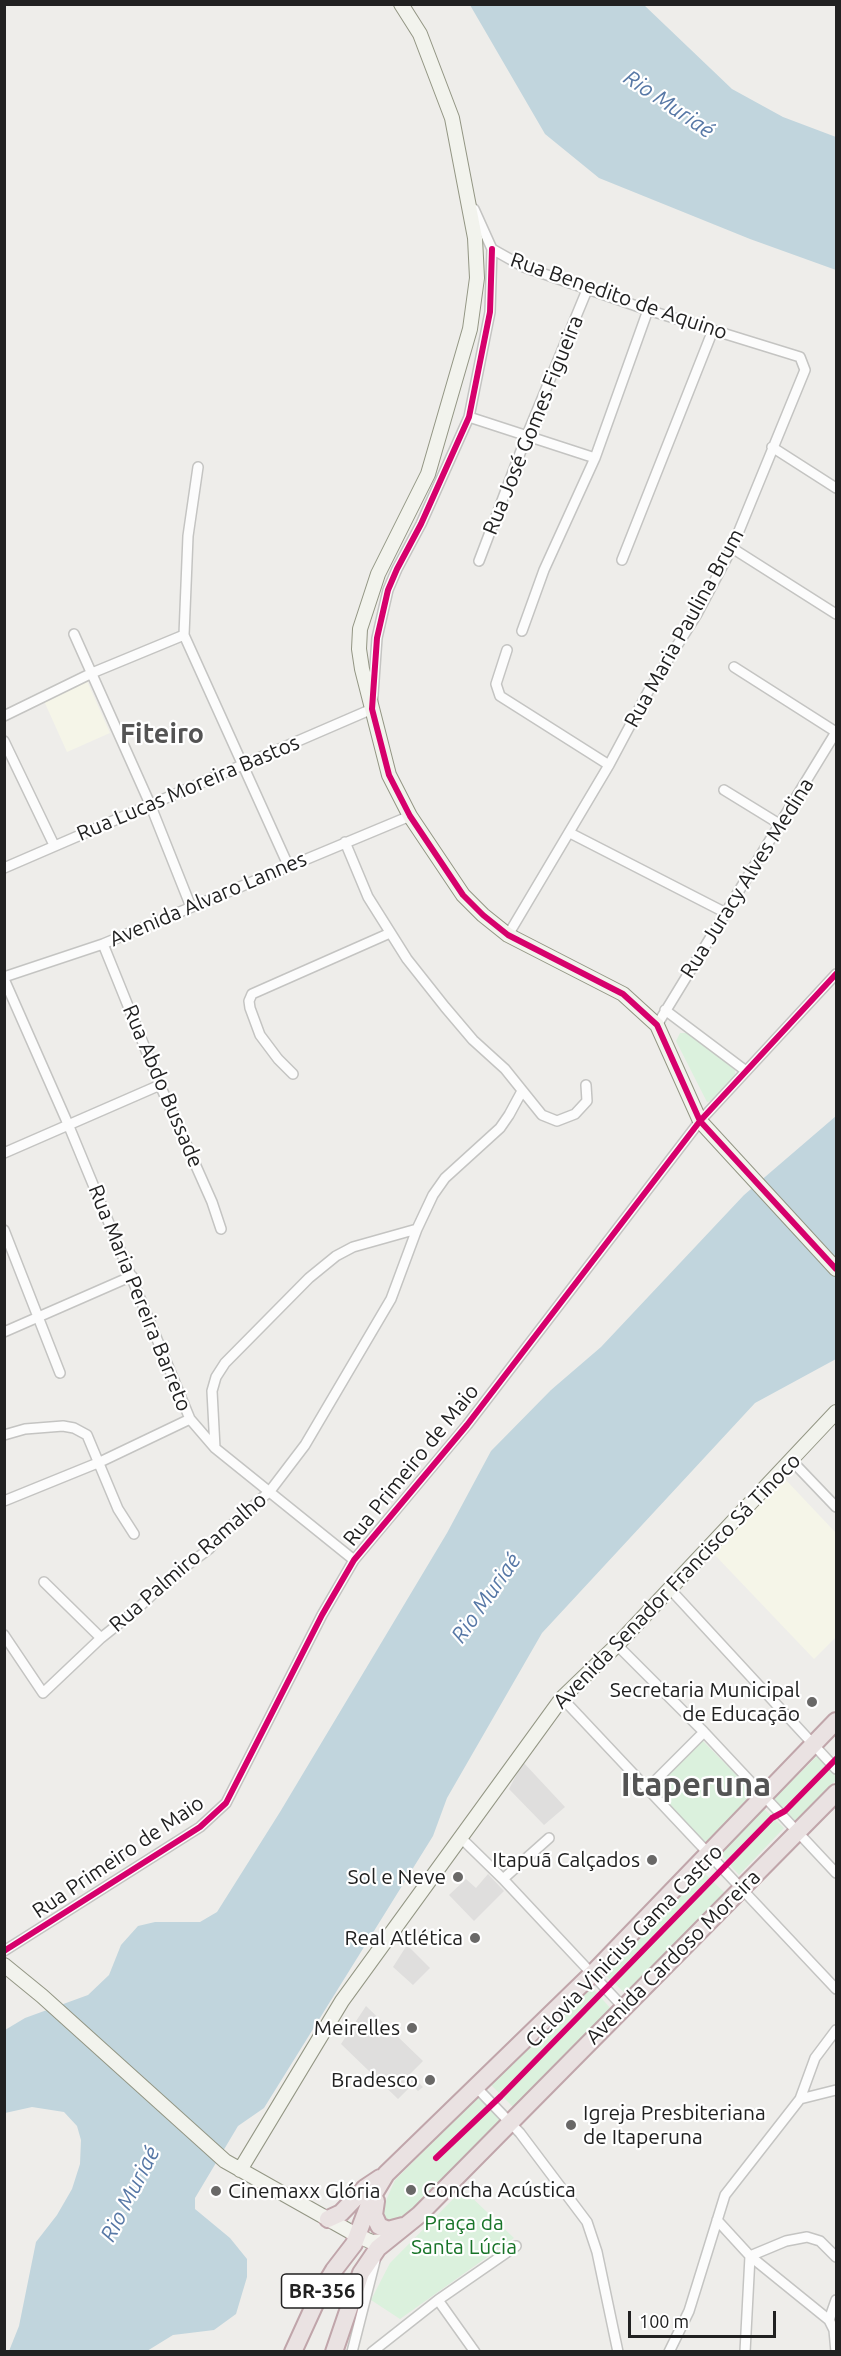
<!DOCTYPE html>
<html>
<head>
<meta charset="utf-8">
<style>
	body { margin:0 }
	#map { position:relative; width:841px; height:2356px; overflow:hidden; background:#eeedea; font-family:Ubuntu,sans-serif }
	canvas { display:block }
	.frame { position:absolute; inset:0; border:6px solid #212121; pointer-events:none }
	.scale { position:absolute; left:628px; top:2311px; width:148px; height:27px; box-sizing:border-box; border:3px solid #212121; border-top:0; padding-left:8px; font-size:18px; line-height:21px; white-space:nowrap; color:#212121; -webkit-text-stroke:4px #fff; paint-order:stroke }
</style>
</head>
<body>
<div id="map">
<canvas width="841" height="2356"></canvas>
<div class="frame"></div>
<div class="scale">100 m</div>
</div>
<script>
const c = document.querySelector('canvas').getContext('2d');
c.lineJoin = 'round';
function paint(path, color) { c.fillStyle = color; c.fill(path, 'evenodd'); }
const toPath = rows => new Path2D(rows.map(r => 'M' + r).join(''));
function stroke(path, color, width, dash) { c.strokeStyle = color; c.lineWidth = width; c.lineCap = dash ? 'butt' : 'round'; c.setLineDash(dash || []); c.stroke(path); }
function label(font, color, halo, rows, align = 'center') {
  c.font = font + ' Ubuntu,sans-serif'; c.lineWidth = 4.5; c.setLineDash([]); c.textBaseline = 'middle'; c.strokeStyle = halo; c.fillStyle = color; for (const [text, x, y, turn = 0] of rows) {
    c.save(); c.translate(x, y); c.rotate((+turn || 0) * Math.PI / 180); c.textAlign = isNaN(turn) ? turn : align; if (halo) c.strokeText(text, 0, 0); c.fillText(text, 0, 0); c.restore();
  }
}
paint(toPath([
	[87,681,110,733,67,752,44,701],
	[784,1478,836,1533,836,1637,814,1659,712,1552]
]), '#f5f5e8');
paint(toPath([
	[680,1033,689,1033,735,1070,735,1076,716,1100,707,1102,676,1041],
	[702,1740,754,1793,705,1843,652,1790],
	[817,1756,836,1777,836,1780,796,1822,774,1799],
	[761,1806,784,1828,739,1875,719,1852],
	[703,1872,725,1893,626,1994,602,1972],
	[590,1985,611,2009,513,2107,489,2083],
	[478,2097,503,2123,410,2218,390,2224,383,2219,381,2212,395,2180],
	[463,2189,514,2238,400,2319,371,2300,390,2263]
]), '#dbf1dd');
paint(toPath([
	[523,1762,565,1807,544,1825,509,1789],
	[488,1874,504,1891,474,1921,449,1895,466,1879,476,1888],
	[407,1945,430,1968,413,1985,393,1967],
	[366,2006,423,2061,410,2074,423,2087,418,2091,412,2085,398,2099,341,2044]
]), '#dfdedd');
paint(toPath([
	[470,5,644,5,732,89,783,117,836,137,836,270,750,239,599,178,545,134],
	[836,1116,836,1359,755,1403,542,1633,447,1798,433,1836,264,2108,238,2126,195,2198,195,2209,230,2238,247,2259,247,2277,236,2314,214,2330,173,2335,147,2351,9,2351,19,2326,36,2242,57,2215,72,2189,80,2164,81,2140,77,2126,64,2112,32,2107,5,2113,5,2030,25,2018,88,1995,109,1975,121,1945,138,1926,155,1922,200,1922,217,1912,280,1812,447,1533,491,1451,551,1390,601,1347,744,1195]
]), '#c1d5dd');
const street = toPath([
	[474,209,492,249,524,267,648,310,800,357,805,370,732,548,697,614,649,690,609,765,508,935],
	[469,417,595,458],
	[772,447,836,488],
	[198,467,188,536,184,635,288,865],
	[732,548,836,614],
	[622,560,713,330],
	[479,561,527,435,587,290],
	[522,631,544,570,595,458,648,310],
	[74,634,150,804,191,907],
	[507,650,496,684,500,696,609,765],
	[734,667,836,732],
	[4,716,92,673,184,635],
	[4,741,54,845],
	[724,790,781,825],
	[570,833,726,913],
	[345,842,368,897,407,959,445,1007,473,1040,505,1069,542,1115,557,1121,575,1114,587,1101,586,1085],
	[4,868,372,709,377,638,388,590,397,569,421,524,469,417,490,312,492,249],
	[103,944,160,1085,212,1202,221,1229],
	[4,977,103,944,410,816],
	[4,979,68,1124,190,1419,215,1448,354,1560],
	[665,1010,746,1071],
	[657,1025,836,732],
	[293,1074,278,1059,260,1035,250,1008,249,1001,252,994,390,933],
	[4,1153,160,1085],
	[4,1230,60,1373],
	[4,1332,132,1276],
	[4,1435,25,1429,63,1426,74,1428,87,1435,118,1509,134,1534],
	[215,1448,212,1391,216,1377,225,1363,309,1278,336,1256,353,1247,417,1229,433,1195,445,1178,500,1128,509,1115,522,1091],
	[792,1461,836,1507],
	[4,1501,100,1462,190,1419],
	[44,1582,101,1638],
	[669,1588,836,1769],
	[4,1635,43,1693,101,1638,136,1610,169,1579,209,1549,225,1531,270,1491,305,1445,391,1299,417,1229],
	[617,1645,704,1732,836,1873],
	[562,1698,836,1989],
	[648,1788,704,1732],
	[460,1837,503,1879,624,2008],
	[503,1879,549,1838],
	[4,1951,200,1827,226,1803,322,1615,354,1560,467,1425,700,1121,836,974],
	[476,2087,520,2133,587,2222,597,2252,618,2352],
	[800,2099,836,2090],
	[717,2220,750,2256,829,2320,834,2330,836,2352],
	[438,2300,475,2352],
	[829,2320,836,2300],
	[352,2352,375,2261],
	[372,2352,438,2300,516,2246],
	[669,2352,689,2311,725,2195,800,2099,815,2058,836,2030],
	[745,2352,750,2256,786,2241,807,2237,820,2241,836,2257]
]);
const secondary = toPath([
	[401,4,420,34,452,118,475,238,477,278,470,329,428,474,378,574,360,629,359,649,362,669,389,775,410,816,463,895,483,915,508,935,623,994,657,1025,700,1121,836,1269],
	[4,1965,42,1996,225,2161,358,2236,372,2242,385,2241],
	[240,2170,342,2001,562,1698,617,1645,836,1412]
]);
const highway = toPath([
	[376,2201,374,2215,379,2226,388,2230,403,2226],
	[328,2219,341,2213,365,2188,380,2178],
	[293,2352,319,2295,334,2270,354,2244,371,2199,386,2174,593,1973,836,1721],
	[334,2352,361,2273,378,2248,419,2215,836,1793]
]);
stroke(street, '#c4c4c2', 12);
stroke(secondary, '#939684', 16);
stroke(highway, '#c0a5aa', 20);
stroke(street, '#fcfcfc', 9);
stroke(secondary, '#f2f3ed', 14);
stroke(highway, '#eae2e2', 16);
stroke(toPath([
	[492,249,490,312,469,417,421,524,397,569,388,590,377,638,372,709,389,775,410,816,463,895,483,915,508,935,623,994,657,1025,700,1121,836,1269],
	[4,1951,200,1827,226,1803,322,1615,354,1560,467,1425,700,1121,836,974],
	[436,2158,501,2096,772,1818,785,1811,836,1759]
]), '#d6006c', 6);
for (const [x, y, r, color] of [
	[812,1702,6,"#696867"],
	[652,1860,6,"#696867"],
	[458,1877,6,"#696867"],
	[475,1938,6,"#696867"],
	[412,2028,6,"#696867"],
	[430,2080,6,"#696867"],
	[571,2125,6,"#696867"],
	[411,2190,6,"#696867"],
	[216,2191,6,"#696867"]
]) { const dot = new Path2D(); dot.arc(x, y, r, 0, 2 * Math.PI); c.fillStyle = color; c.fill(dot); stroke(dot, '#fff', 2); }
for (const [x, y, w] of [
	[322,2291,81]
]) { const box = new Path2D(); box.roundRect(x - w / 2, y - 17, w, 34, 4.5); c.fillStyle = '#fff'; c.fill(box); stroke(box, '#212121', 1.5); }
label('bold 20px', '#212121', null, [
	["BR-356",322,2291]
]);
label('21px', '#212121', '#fff', [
	["Rua Benedito de Aquino",619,296,19],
	["Rua José Gomes Figueira",533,425,-68],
	["Rua Maria Paulina Brum",684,628,-61],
	["Rua Lucas Moreira Bastos",188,788,-23],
	["Rua Juracy Alves Medina",747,878,-58],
	["Avenida Alvaro Lannes",208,899,-23],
	["Rua Abdo Bussade",163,1086,67],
	["Rua Maria Pereira Barreto",140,1298,68],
	["Rua Primeiro de Maio",411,1465,-51],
	["Rua Palmiro Ramalho",188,1562,-41],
	["Avenida Senador Francisco Sá Tinoco",677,1581,-46],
	["Rua Primeiro de Maio",118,1857,-34],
	["Ciclovia Vinicius Gama Castro",624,1946,-46],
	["Avenida Cardoso Moreira",673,1957,-45]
]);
label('21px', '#212121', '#fff', [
	["Secretaria Municipal",800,1690],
	["de Educação",800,1714],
	["Itapuã Calçados",640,1860],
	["Sol e Neve",446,1877],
	["Real Atlética",463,1938],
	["Meirelles",400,2028],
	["Bradesco",418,2080],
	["Igreja Presbiteriana",583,2113,"left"],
	["de Itaperuna",583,2137,"left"],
	["Concha Acústica",423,2190,"left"],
	["Cinemaxx Glória",228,2191,"left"]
], 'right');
label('21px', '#197429', '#fff', [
	["Praça da",464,2223],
	["Santa Lúcia",464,2247]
]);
label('italic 22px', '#5778a6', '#fff', [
	["Rio Muriaé",669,104,34],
	["Rio Muriaé",486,1598,-55],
	["Rio Muriaé",130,2194,-63]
]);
label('bold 27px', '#545454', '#fff', [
	["Fiteiro",162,734]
]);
label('bold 33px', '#545454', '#fff', [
	["Itaperuna",696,1785]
]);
</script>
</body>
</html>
